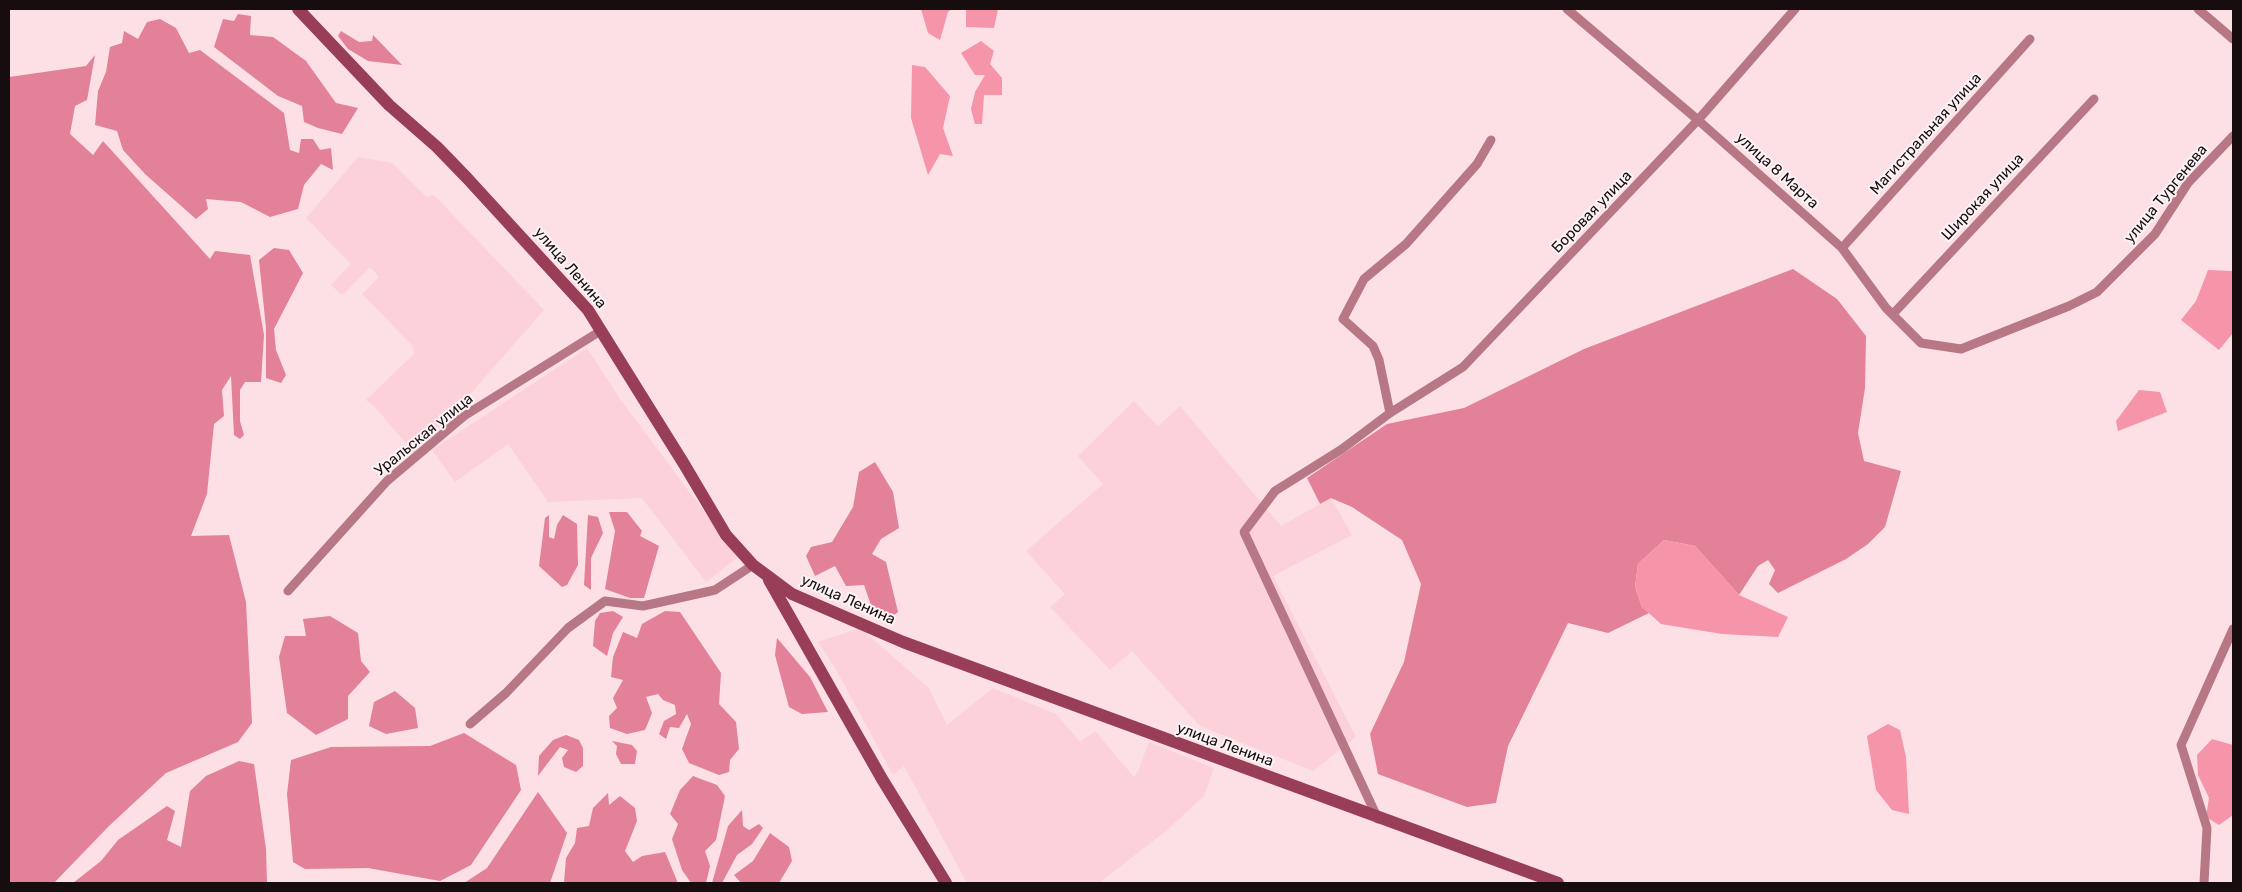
<!DOCTYPE html>
<html>
<head>
<meta charset="utf-8">
<style>
	body { margin:0 }
	#map { position:relative; width:2242px; height:892px; overflow:hidden; background:#fce0e5; font-family:Rubik,sans-serif }
	canvas { display:block }
	.frame { position:absolute; inset:0; border:10px solid #170c0e; pointer-events:none }
</style>
</head>
<body>
<div id="map">
<canvas width="2242" height="892"></canvas>
<div class="frame"></div>
</div>
<script>
const c = document.querySelector('canvas').getContext('2d');
c.lineJoin = 'round';
function paint(path, color) { c.fillStyle = color; c.fill(path, 'evenodd'); }
const toPath = rows => new Path2D(rows.map(r => 'M' + r).join(''));
function stroke(path, color, width, dash) { c.strokeStyle = color; c.lineWidth = width; c.lineCap = dash ? 'butt' : 'round'; c.setLineDash(dash || []); c.stroke(path); }
function label(font, color, halo, rows, align = 'center') {
  c.font = font + ' Rubik,sans-serif'; c.lineWidth = 4; c.setLineDash([]); c.textBaseline = 'middle'; c.strokeStyle = halo; c.fillStyle = color; for (const [text, x, y, turn = 0] of rows) {
    c.save(); c.translate(x, y); c.rotate((+turn || 0) * Math.PI / 180); c.textAlign = isNaN(turn) ? turn : align; if (halo) c.strokeText(text, 0, 0); c.fillText(text, 0, 0); c.restore();
  }
}
paint(toPath([
	[358,157,392,163,427,197,434,195,544,310,465,400,414,453,375,407,366,400,414,354,413,346,362,294,379,277,370,267,342,295,331,285,351,264,306,218],
	[587,348,620,399,738,557,706,582,642,498,548,502,508,444,455,482,432,450],
	[1134,401,1158,426,1180,406,1281,526,1331,498,1352,535,1273,576,1356,737,1313,771,1200,726,1132,651,1110,670,1050,607,1065,594,1026,551,1103,484,1078,456],
	[860,628,929,688,947,725,993,688,1056,714,1080,742,1095,731,1134,777,1138,771,1149,742,1214,768,1204,796,1166,831,1099,883,967,883,904,766,893,775,834,666,818,642]
]), '#fcd1d9');
paint(toPath([
	[238,14,251,16,250,35,273,37,306,61,336,103,358,108,342,134,318,128,304,122,302,106,278,96,214,47,223,19,234,21],
	[160,19,176,28,189,53,200,50,284,113,290,150,299,153,301,139,313,139,320,150,331,148,333,170,321,164,304,185,298,209,270,217,241,202,206,199,208,209,196,219,145,174,123,150,117,131,95,125,98,91,106,72,110,47,122,43,124,31,138,39,147,22],
	[341,31,359,42,372,41,373,35,402,65,368,61,348,49,338,36],
	[95,55,87,100,75,106,70,134,93,155,103,141,210,259,215,251,250,255,264,335,261,382,245,382,240,390,240,421,244,435,240,439,234,435,231,376,222,390,224,416,214,424,207,494,191,536,229,535,246,602,252,723,238,742,166,773,109,826,54,883,9,883,9,77,86,66],
	[274,248,289,250,303,273,274,329,276,350,286,375,281,383,266,378,266,328,259,260],
	[1793,269,1837,299,1866,336,1865,388,1858,433,1864,461,1901,471,1885,527,1868,544,1846,559,1778,593,1769,584,1775,570,1768,560,1758,566,1739,595,1695,546,1664,540,1638,564,1635,587,1642,607,1649,613,1608,633,1568,623,1508,746,1496,803,1467,807,1378,774,1370,734,1404,662,1421,584,1402,540,1352,507,1331,498,1320,504,1307,478,1387,424,1464,408,1584,349],
	[875,462,893,492,899,528,881,539,872,554,886,562,898,612,887,621,874,614,864,585,846,586,835,566,815,576,806,556,811,547,832,542,853,507,859,472],
	[609,512,627,512,642,531,640,536,659,546,644,598,630,598,605,589,615,531],
	[549,515,549,537,554,539,557,525,563,515,577,524,578,565,567,585,562,587,539,566,545,518],
	[588,515,598,517,603,533,591,558,591,590,584,585],
	[613,611,623,617,613,633,607,656,593,646,595,621,600,613],
	[665,611,680,612,721,673,719,704,736,722,739,749,730,760,729,772,719,775,689,763,682,749,691,724,687,714,679,728,670,727,666,739,659,734,664,721,676,714,675,705,663,700,658,694,646,697,652,713,645,730,627,734,610,728,609,716,617,708,613,698,623,680,611,677,613,657,623,632,637,638,642,624],
	[330,616,358,633,361,661,370,672,348,696,348,719,316,735,287,713,279,657,285,636,306,636,303,619],
	[777,638,810,677,828,712,802,714,789,707,775,655],
	[395,691,415,708,418,728,386,734,369,726,374,702],
	[464,733,516,765,521,790,471,865,440,881,368,868,305,869,293,862,287,794,291,760,331,747,430,746],
	[566,735,579,740,583,748,583,766,576,772,564,767,562,758,568,750,560,747,538,776,539,756,553,740],
	[612,741,632,745,637,751,635,764,621,764,616,754,617,746],
	[239,761,254,764,266,849,267,883,73,883,101,861,118,840,167,806,175,811,167,840,181,847,190,791,206,776],
	[693,776,717,785,725,796,716,840,705,851,710,866,706,883,691,883,682,870,672,839,678,824,670,814,680,790],
	[538,792,567,833,550,883,464,883,487,868],
	[608,793,609,805,620,796,635,808,637,821,625,851,633,862,642,856,665,852,678,883,564,883,566,858,575,843,577,828,589,826,593,808],
	[742,810,743,826,749,830,759,824,763,828,752,844,737,855,722,883,712,883,728,826],
	[770,833,789,847,792,861,779,883,741,883,734,875,753,861]
]), '#e28197');
paint(toPath([
	[921,9,952,9,948,12,940,40,928,33],
	[966,9,998,9,994,28,966,27],
	[981,41,994,51,990,64,1002,78,1002,95,984,95,982,124,975,124,971,109,975,92,985,75,975,75,961,53],
	[912,65,925,67,950,96,943,128,953,156,940,154,928,175,911,118],
	[2208,270,2233,271,2233,333,2219,350,2181,320,2196,301],
	[2139,390,2160,392,2167,412,2118,431,2116,421],
	[1664,540,1695,546,1739,595,1788,617,1778,637,1722,634,1661,624,1642,607,1635,587,1638,564],
	[1888,724,1900,730,1906,757,1909,814,1892,810,1876,790,1867,736],
	[2212,739,2233,745,2233,815,2219,825,2206,817,2209,798,2198,775,2197,755]
]), '#f694a9');
stroke(toPath([
	[1567,9,1698,120,1842,248,1886,308,1921,343,1961,349,2069,306,2097,292,2155,234,2188,183,2233,136],
	[2198,9,2233,39],
	[1842,248,2030,39],
	[1893,314,2094,99],
	[1390,413,1379,360,1373,346,1343,319,1364,279,1406,244,1477,164,1491,140],
	[288,591,387,481,464,416,602,330],
	[470,724,506,693,568,628,605,601,643,606,715,590,753,565],
	[1378,819,1244,532,1275,491,1342,449,1390,413,1463,367,1698,120,1795,9],
	[2204,883,2207,828,2181,745,2233,629]
]), '#b77784', 9);
stroke(toPath([
	[298,9,389,105,437,147,467,178,588,310,684,464,726,535,753,565,792,594,903,642,1558,883],
	[769,580,882,779,946,883]
]), '#983e56', 12);
label('15px', '#170c0e', '#fbf3f5', [
	["Магистральная улица",1926,134,-48],
	["улица 8 Марта",1777,171,42],
	["улица Тургенева",2166,194,-51],
	["Широкая улица",1983,197,-47],
	["Боровая улица",1592,212,-46],
	["улица Ленина",570,268,49],
	["Уральская улица",424,435,-39],
	["улица Ленина",848,600,24],
	["улица Ленина",1225,745,20]
]);
</script>
</body>
</html>
